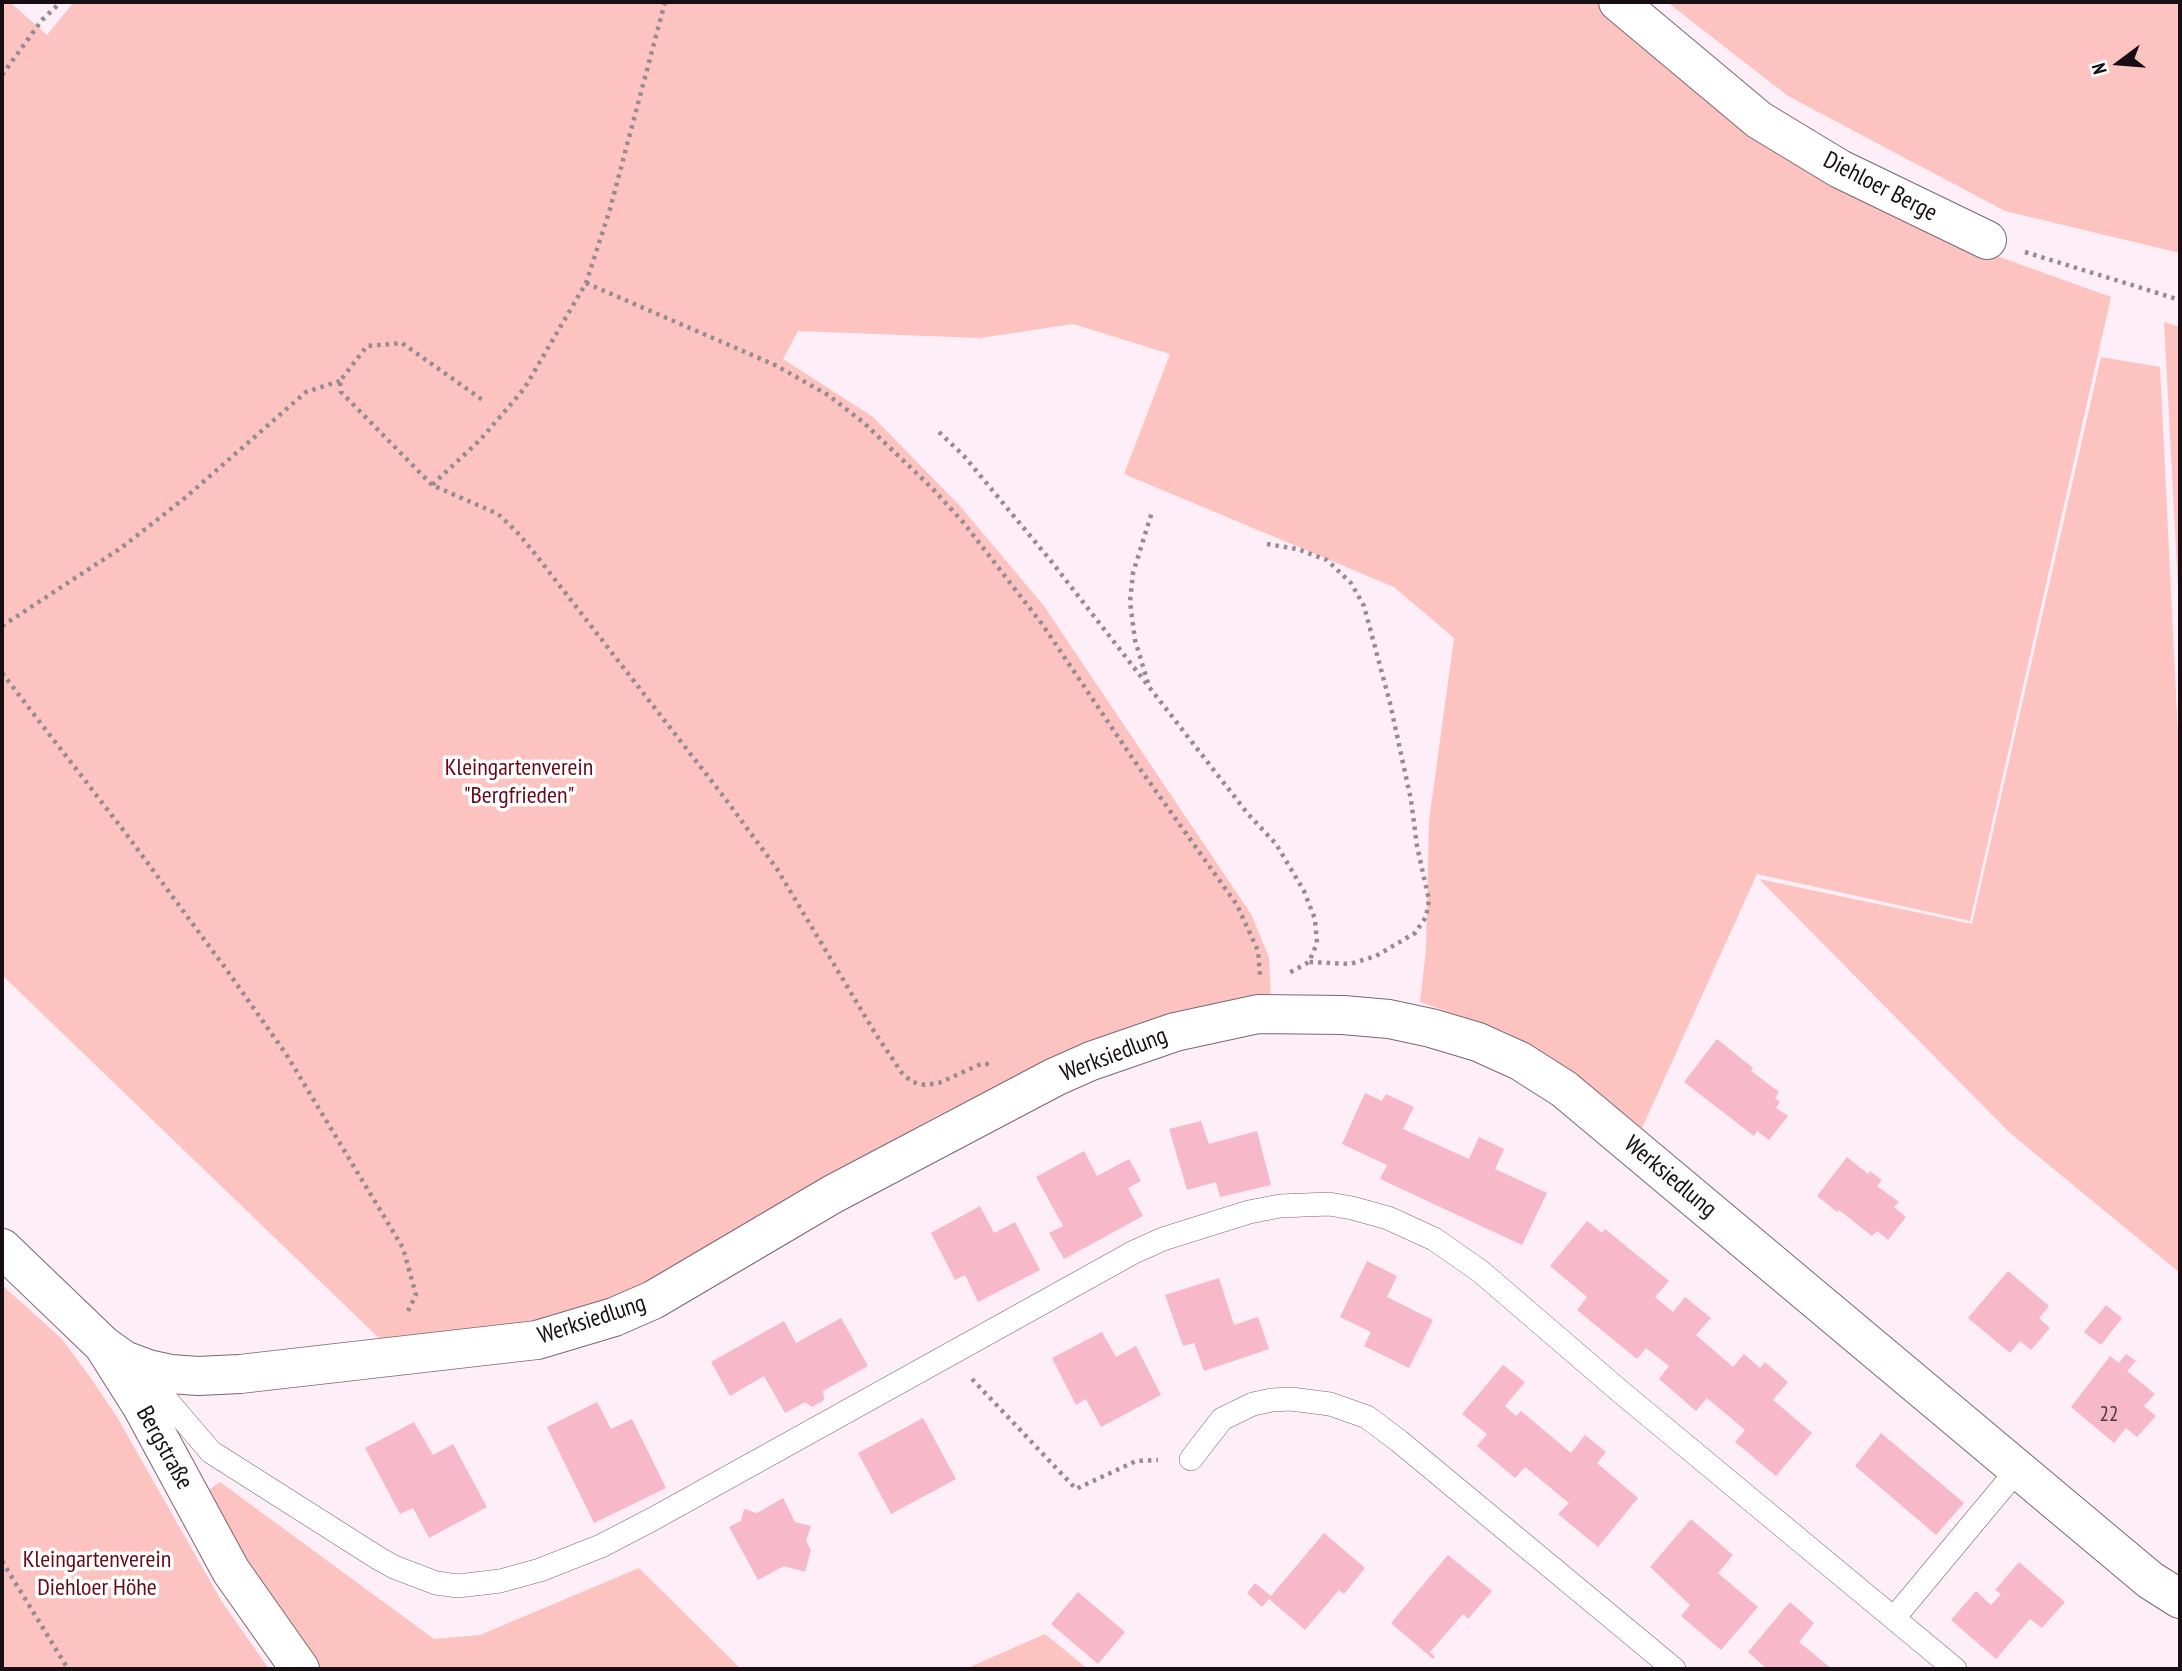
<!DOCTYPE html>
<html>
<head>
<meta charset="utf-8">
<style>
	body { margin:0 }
	#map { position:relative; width:2182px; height:1671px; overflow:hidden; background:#fdeef7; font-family:"PT Sans Narrow",sans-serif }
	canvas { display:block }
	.frame { position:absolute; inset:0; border:4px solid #160e13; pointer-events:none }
	.north { position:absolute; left:2084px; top:28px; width:70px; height:70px; -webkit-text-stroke:5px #fff; paint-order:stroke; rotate:254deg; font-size:19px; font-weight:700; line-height:28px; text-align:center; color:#160e13 }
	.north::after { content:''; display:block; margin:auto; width:24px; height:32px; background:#160e13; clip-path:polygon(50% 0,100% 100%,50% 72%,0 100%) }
</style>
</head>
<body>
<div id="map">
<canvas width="2182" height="1671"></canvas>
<div class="frame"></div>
<div class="north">N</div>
</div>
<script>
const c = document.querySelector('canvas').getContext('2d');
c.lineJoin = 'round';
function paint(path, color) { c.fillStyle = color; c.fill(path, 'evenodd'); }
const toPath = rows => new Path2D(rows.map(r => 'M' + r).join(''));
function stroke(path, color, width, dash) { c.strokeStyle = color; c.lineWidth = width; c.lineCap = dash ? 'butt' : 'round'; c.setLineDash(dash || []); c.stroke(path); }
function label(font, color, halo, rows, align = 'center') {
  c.font = font + ' "PT Sans Narrow",sans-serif'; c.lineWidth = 7; c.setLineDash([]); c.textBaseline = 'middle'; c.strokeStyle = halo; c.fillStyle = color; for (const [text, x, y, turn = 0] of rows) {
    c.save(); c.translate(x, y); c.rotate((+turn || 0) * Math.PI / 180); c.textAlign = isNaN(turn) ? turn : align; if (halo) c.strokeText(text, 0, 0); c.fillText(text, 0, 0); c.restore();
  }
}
paint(toPath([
	[2,2,10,2,47,35,74,2,1596,2,1693,80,1972,247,2111,297,1970,921,1757,874,1642,1128,1577,1077,1506,1032,1420,1002,1426,950,1429,821,1454,638,1394,587,1124,474,1170,354,1073,324,980,338,798,331,783,359,873,417,960,506,1044,606,1251,914,1269,957,1271,999,1034,1067,935,1117,637,1289,531,1324,384,1343,2,975],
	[1667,2,2180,2,2180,253,2005,211,1788,96],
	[2164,322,2180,327,2180,624],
	[2101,357,2160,367,2180,776,2180,1273,2010,1133,1759,879,1972,924],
	[2,1285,62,1339,90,1377,117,1417,222,1602,269,1669,2,1669],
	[220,1482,434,1639,480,1635,639,1568,741,1669,322,1669,249,1570,206,1492],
	[1045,1634,1088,1669,965,1669]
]), '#fdc3c1');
paint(toPath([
	[1717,1039,1753,1068,1751,1071,1779,1092,1775,1098,1780,1102,1776,1108,1788,1116,1769,1140,1757,1131,1754,1136,1684,1082],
	[1365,1093,1382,1101,1386,1094,1414,1107,1403,1129,1469,1159,1479,1137,1504,1149,1495,1169,1547,1193,1522,1245,1380,1179,1387,1165,1342,1144],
	[1201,1121,1209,1144,1257,1131,1271,1185,1220,1197,1216,1182,1187,1190,1169,1129],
	[1084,1151,1097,1176,1129,1159,1141,1181,1128,1188,1143,1216,1064,1259,1049,1233,1063,1226,1036,1177],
	[1847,1157,1868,1174,1870,1171,1882,1180,1877,1186,1899,1202,1894,1207,1906,1217,1888,1240,1877,1231,1872,1236,1839,1210,1837,1212,1817,1196],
	[980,1206,994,1233,1015,1222,1040,1270,978,1302,965,1275,955,1280,931,1233],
	[1587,1221,1602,1233,1605,1229,1669,1281,1655,1297,1673,1312,1685,1297,1711,1318,1696,1335,1733,1367,1744,1354,1760,1368,1765,1362,1788,1382,1773,1400,1812,1433,1776,1476,1735,1442,1745,1430,1707,1398,1696,1411,1659,1379,1669,1366,1646,1348,1637,1359,1577,1310,1587,1297,1550,1266],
	[1367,1261,1397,1276,1387,1297,1433,1320,1409,1368,1364,1346,1371,1332,1340,1317],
	[2008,1271,2049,1306,2039,1318,2050,1328,2031,1350,2020,1341,2010,1353,1968,1318],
	[1219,1278,1234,1325,1258,1317,1269,1349,1204,1371,1194,1343,1183,1346,1165,1295],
	[2106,1305,2122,1318,2101,1345,2084,1332],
	[841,1318,868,1366,823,1391,824,1400,812,1407,805,1402,785,1413,764,1376,730,1396,711,1362,784,1321,796,1343],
	[1102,1332,1116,1357,1136,1346,1161,1395,1101,1427,1086,1399,1076,1405,1052,1358],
	[2126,1354,2136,1361,2127,1371,2155,1394,2144,1406,2156,1416,2137,1437,2126,1428,2114,1443,2071,1407,2110,1356,2119,1363],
	[1503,1365,1525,1382,1505,1406,1516,1416,1521,1411,1571,1453,1585,1435,1606,1452,1597,1463,1638,1498,1598,1547,1558,1514,1569,1503,1525,1467,1515,1478,1477,1446,1487,1434,1462,1414],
	[597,1402,611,1429,632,1419,666,1488,594,1523,547,1427],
	[923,1418,956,1479,891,1514,858,1453],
	[414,1422,433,1455,453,1444,487,1507,429,1538,413,1508,400,1514,365,1448],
	[1881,1433,1964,1503,1936,1535,1855,1466],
	[783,1498,795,1522,811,1526,806,1541,811,1550,805,1572,784,1566,758,1580,729,1527,741,1521,744,1509,757,1513],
	[1691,1519,1733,1555,1718,1573,1758,1607,1721,1650,1681,1616,1690,1605,1650,1567],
	[1324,1533,1365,1568,1344,1594,1339,1590,1305,1630,1269,1599,1262,1607,1247,1593,1255,1583,1271,1596],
	[1448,1555,1492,1591,1468,1619,1463,1614,1430,1652,1435,1657,1433,1659,1391,1623],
	[2019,1562,2065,1602,2042,1628,2030,1619,1996,1659,1951,1620,1976,1591,1991,1605,2001,1594,1995,1590],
	[1078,1592,1125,1632,1098,1664,1051,1624],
	[1790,1602,1814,1623,1799,1642,1832,1669,1767,1669,1748,1652]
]), '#f7b8c9');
const lane = toPath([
	[137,1372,158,1390,211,1452,378,1558,394,1567,436,1583,458,1586,500,1581,540,1570,601,1546,653,1519,1134,1252,1163,1239,1249,1212,1280,1206,1329,1204,1352,1208,1388,1218,1434,1239,1480,1271,1622,1393,1955,1669],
	[1191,1459,1222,1419,1253,1404,1272,1400,1291,1399,1330,1404,1367,1417,1399,1441,1674,1669],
	[1894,1618,2018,1469]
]);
const street = toPath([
	[1618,2,1759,120,1840,169,1987,240],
	[2,1248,103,1345,141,1405,231,1571,300,1669],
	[103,1345,124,1360,148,1369,171,1374,198,1376,240,1374,537,1340,614,1317,653,1300,833,1194,1055,1077,1091,1061,1175,1032,1258,1014,1343,1015,1389,1019,1431,1028,1478,1042,1520,1061,1564,1089,2150,1580,2180,1599]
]);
stroke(lane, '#7b6673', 24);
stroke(street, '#7b6673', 40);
stroke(toPath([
	[665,2,610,209,586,283,524,389,480,440,432,485,498,514,516,531,532,550,724,797,777,869,875,1033,902,1073,912,1082,925,1085,939,1083,981,1064,991,1064],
	[2,75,42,20,61,2],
	[2025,252,2180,300],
	[586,283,775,365,828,395,864,423,932,488,963,522,1042,624,1133,759,1237,905,1258,951,1260,975],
	[939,432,964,456,1051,561,1248,814,1276,844,1304,891,1315,919,1317,943,1309,962,1289,973],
	[432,485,341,392,340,381,367,346,402,343,484,401],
	[1267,544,1297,549,1327,560,1351,583,1364,606,1390,703,1411,800,1417,846,1429,900,1426,917,1415,933,1376,956,1350,964,1309,962],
	[2,626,121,548,186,497,306,392,340,381],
	[2,673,124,831,226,969,286,1054,403,1248,416,1295,406,1315],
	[1148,683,1135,640,1130,602,1133,573,1152,512],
	[972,1379,1076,1489,1136,1461,1158,1460],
	[2,1561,68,1669]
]), '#978b92', 4.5, [3.5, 5]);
stroke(lane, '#fff', 23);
stroke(street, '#fff', 38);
label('21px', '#4e3840', null, [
	["22",2109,1415]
]);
label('24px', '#160e13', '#fff', [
	["Diehloer Berge",1880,187,27],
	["Werksiedlung",1114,1055,-21],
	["Werksiedlung",1670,1177,40],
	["Werksiedlung",592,1320,-18],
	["Bergstraße",164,1448,61]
]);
label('24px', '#660817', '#fff', [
	["Kleingartenverein",519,768],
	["\"Bergfrieden\"",519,796],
	["Kleingartenverein",97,1560],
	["Diehloer Höhe",97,1588]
]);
</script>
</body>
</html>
